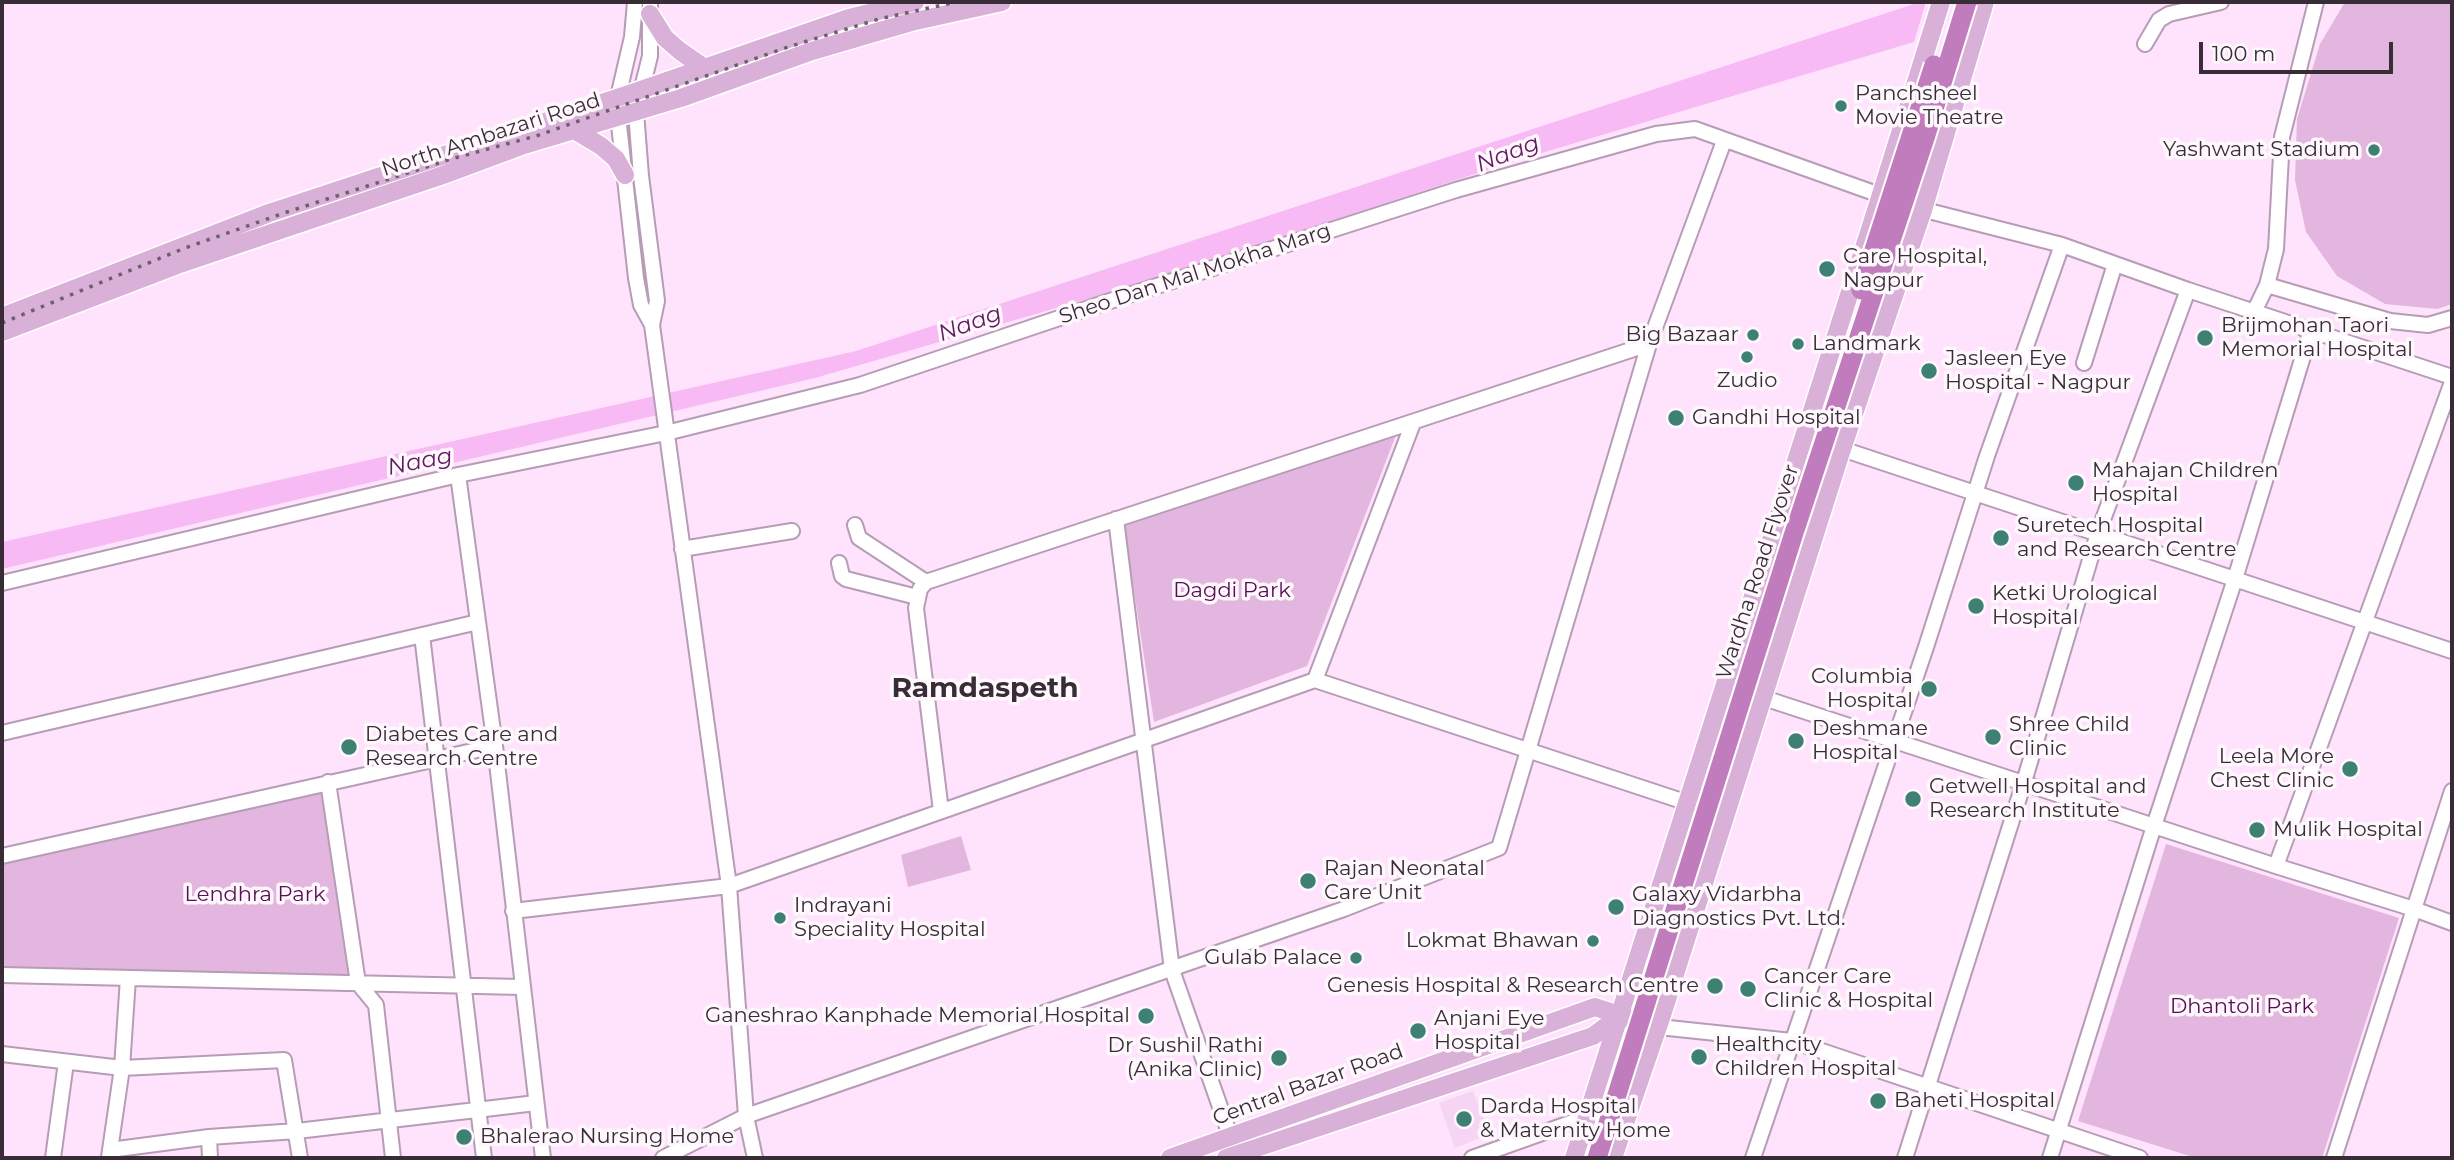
<!DOCTYPE html>
<html>
<head>
<meta charset="utf-8">
<style>
	body { margin:0 }
	#map { position:relative; width:2454px; height:1160px; overflow:hidden; background:#ffe3fd; font-family:Montserrat,sans-serif }
	canvas { display:block }
	.frame { position:absolute; inset:0; border:4px solid #382d37; pointer-events:none }
	.scale { position:absolute; left:2199px; top:42px; width:194px; height:32px; box-sizing:border-box; border:4px solid #382d37; border-top:0; padding-left:9px; font-size:21px; line-height:24px; white-space:nowrap; color:#382d37; -webkit-text-stroke:5px #fef8fd; paint-order:stroke }
</style>
</head>
<body>
<div id="map">
<canvas width="2454" height="1160"></canvas>
<div class="frame"></div>
<div class="scale">100 m</div>
</div>
<script>
const c = document.querySelector('canvas').getContext('2d');
c.lineJoin = 'round';
function paint(path, color) { c.fillStyle = color; c.fill(path, 'evenodd'); }
const toPath = rows => new Path2D(rows.map(r => 'M' + r).join(''));
function stroke(path, color, width, dash) { c.strokeStyle = color; c.lineWidth = width; c.lineCap = dash ? 'butt' : 'round'; c.setLineDash(dash || []); c.stroke(path); }
function label(font, color, halo, rows, align = 'center') {
  c.font = font + ' Montserrat,sans-serif'; c.lineWidth = 7; c.setLineDash([]); c.textBaseline = 'middle'; c.strokeStyle = halo; c.fillStyle = color; for (const [text, x, y, turn = 0] of rows) {
    c.save(); c.translate(x, y); c.rotate((+turn || 0) * Math.PI / 180); c.textAlign = isNaN(turn) ? turn : align; if (halo) c.strokeText(text, 0, 0); c.fillText(text, 0, 0); c.restore();
  }
}
paint(toPath([
	[1473,1091,1490,1134,1455,1148,1439,1103]
]), '#f6d5f4');
paint(toPath([
	[2345,2,2452,2,2452,304,2437,309,2385,304,2337,276,2306,232,2295,180,2297,119,2320,44],
	[1396,435,1307,666,1154,722,1124,526],
	[329,790,358,983,2,975,2,864],
	[961,836,971,870,908,887,901,855],
	[2166,844,2399,918,2322,1158,2196,1158,2078,1121]
]), '#e2b6de');
paint(toPath([
	[1920,2,1926,2,1914,42,1518,160,1122,289,815,378,2,569,2,542,856,351]
]), '#f8baf4');
const minor = toPath([
	[635,2,632,37,618,97,618,116,636,278,641,305,652,325],
	[650,2,650,56,636,112,641,176,657,301,652,325,729,886,746,1116,755,1158],
	[2145,44,2159,20,2169,14,2221,2],
	[1913,207,2062,245,2188,290,2452,377],
	[2267,285,2390,321,2428,325,2452,318],
	[2254,312,2267,285,2276,249,2282,137,2316,2],
	[2084,363,2115,264],
	[1842,449,2452,651],
	[458,475,495,746,543,1158],
	[1116,519,1172,970,1238,1158],
	[855,525,859,538,926,582],
	[682,549,792,531],
	[839,563,842,576,846,579,917,597],
	[2,583,458,475,666,433,860,385,1104,303,1456,190,1656,134,1695,129,1891,199],
	[422,635,484,1158],
	[1315,680,1688,803],
	[1764,698,2276,866,2414,909,2452,923],
	[2,733,478,622],
	[328,782,358,983,376,1005,393,1158],
	[941,811,916,608,920,589,926,582,1649,344],
	[2,856,495,746],
	[2276,866,2452,382],
	[513,911,729,886,1315,680,1413,423],
	[2,975,521,987],
	[1659,1027,1792,1041,2140,1158],
	[2,1054,122,1068,284,1060,300,1158],
	[209,1137,210,1158],
	[110,1150,209,1137,297,1131,536,1103],
	[109,1157,122,1068,128,978],
	[53,1158,66,1062],
	[663,1158,746,1116,1344,909,1499,848,1649,344,1724,141],
	[1472,1158,1587,1117],
	[1753,1158,1926,647,1987,456,2062,245],
	[1905,1158,2024,782,2098,533,2188,290],
	[2050,1158,2154,826,2235,579,2311,330],
	[2334,1158,2452,791]
]);
const major = toPath([
	[650,14,665,38,680,51,703,67],
	[576,131,601,146,616,159,625,175],
	[2,317,269,213,632,93,849,18,915,2],
	[2,332,177,265,443,175,521,146,681,98,812,51,911,22,1002,2],
	[1170,1158,1595,1007,1628,1018],
	[1226,1158,1593,1036,1620,1016],
	[1574,1158,1878,204,1941,2],
	[1613,1158,1662,1015,1842,449,1923,210,1985,2]
]);
stroke(minor, '#b69cb4', 18);
stroke(major, '#fff', 21);
stroke(minor, '#fff', 14);
stroke(major, '#d9b0d7', 18);
stroke(toPath([
	[2,323,185,248,287,212,451,159,536,136,788,47,879,19,956,2]
]), '#6e5f6d', 3.5, [3.5, 7]);
const highwayBridge = toPath([
	[1861,290,1934,65],
	[1597,1158,1793,536,1925,138,1967,2]
]);
stroke(highwayBridge, '#fff', 23, []);
stroke(highwayBridge, '#c07cbd', 19);
for (const [x, y, r, color] of [
	[1841,106,7,"#3e8174"],
	[2374,150,7,"#3e8174"],
	[1827,269,9,"#3e8174"],
	[1753,335,7,"#3e8174"],
	[2205,338,9,"#3e8174"],
	[1798,344,7,"#3e8174"],
	[1747,357,7,"#3e8174"],
	[1929,371,9,"#3e8174"],
	[1676,418,9,"#3e8174"],
	[2076,483,9,"#3e8174"],
	[2001,538,9,"#3e8174"],
	[1976,606,9,"#3e8174"],
	[1929,689,9,"#3e8174"],
	[1993,737,9,"#3e8174"],
	[1796,741,9,"#3e8174"],
	[349,747,9,"#3e8174"],
	[2350,769,9,"#3e8174"],
	[1913,799,9,"#3e8174"],
	[2257,830,9,"#3e8174"],
	[1308,881,9,"#3e8174"],
	[1616,907,9,"#3e8174"],
	[780,918,7,"#3e8174"],
	[1593,941,7,"#3e8174"],
	[1356,958,7,"#3e8174"],
	[1715,986,9,"#3e8174"],
	[1748,989,9,"#3e8174"],
	[1146,1016,9,"#3e8174"],
	[1418,1031,9,"#3e8174"],
	[1699,1057,9,"#3e8174"],
	[1279,1058,9,"#3e8174"],
	[1878,1101,9,"#3e8174"],
	[1464,1119,9,"#3e8174"],
	[464,1137,9,"#3e8174"]
]) { const dot = new Path2D(); dot.arc(x, y, r, 0, 2 * Math.PI); c.fillStyle = color; c.fill(dot); stroke(dot, '#fef8fd', 2.5); }
label('21px', '#382d37', '#fef8fd', [
	["Panchsheel",1855,94],
	["Movie Theatre",1855,118],
	["Yashwant Stadium",2360,150,"right"],
	["Care Hospital,",1843,257],
	["Nagpur",1843,281],
	["Brijmohan Taori",2221,326],
	["Memorial Hospital",2221,350],
	["Big Bazaar",1739,335,"right"],
	["Landmark",1812,344],
	["Jasleen Eye",1945,359],
	["Hospital - Nagpur",1945,383],
	["Zudio",1747,381,"center"],
	["Gandhi Hospital",1692,418],
	["Mahajan Children",2092,471],
	["Hospital",2092,495],
	["Suretech Hospital",2017,526],
	["and Research Centre",2017,550],
	["Ketki Urological",1992,594],
	["Hospital",1992,618],
	["Columbia",1913,677,"right"],
	["Hospital",1913,701,"right"],
	["Shree Child",2009,725],
	["Clinic",2009,749],
	["Deshmane",1812,729],
	["Hospital",1812,753],
	["Diabetes Care and",365,735],
	["Research Centre",365,759],
	["Leela More",2334,757,"right"],
	["Chest Clinic",2334,781,"right"],
	["Getwell Hospital and",1929,787],
	["Research Institute",1929,811],
	["Mulik Hospital",2273,830],
	["Rajan Neonatal",1324,869],
	["Care Unit",1324,893],
	["Galaxy Vidarbha",1632,895],
	["Diagnostics Pvt. Ltd.",1632,919],
	["Indrayani",794,906],
	["Speciality Hospital",794,930],
	["Lokmat Bhawan",1579,941,"right"],
	["Gulab Palace",1342,958,"right"],
	["Cancer Care",1764,977],
	["Clinic & Hospital",1764,1001],
	["Genesis Hospital & Research Centre",1699,986,"right"],
	["Ganeshrao Kanphade Memorial Hospital",1130,1016,"right"],
	["Anjani Eye",1434,1019],
	["Hospital",1434,1043],
	["Healthcity",1715,1045],
	["Children Hospital",1715,1069],
	["Dr Sushil Rathi",1263,1046,"right"],
	["(Anika Clinic)",1263,1070,"right"],
	["Baheti Hospital",1894,1101],
	["Darda Hospital",1480,1107],
	["& Maternity Home",1480,1131],
	["Bhalerao Nursing Home",480,1137]
], 'left');
label('21px', '#382d37', '#fef8fd', [
	["North Ambazari Road",491,135,-18],
	["Sheo Dan Mal Mokha Marg",1195,274,-18],
	["Wardha Road Flyover",1758,572,-72],
	["Central Bazar Road",1308,1085,-20]
]);
label('21px', '#570e56', '#fef8fd', [
	["Dagdi Park",1232,591],
	["Lendhra Park",255,895],
	["Dhantoli Park",2242,1007]
]);
label('italic 23px', '#611b60', '#fef8fd', [
	["Naag",1508,154,-21],
	["Naag",970,324,-20],
	["Naag",420,462,-11]
]);
label('bold 28px', '#382d37', '#fef8fd', [
	["Ramdaspeth",985,689]
]);
</script>
</body>
</html>
